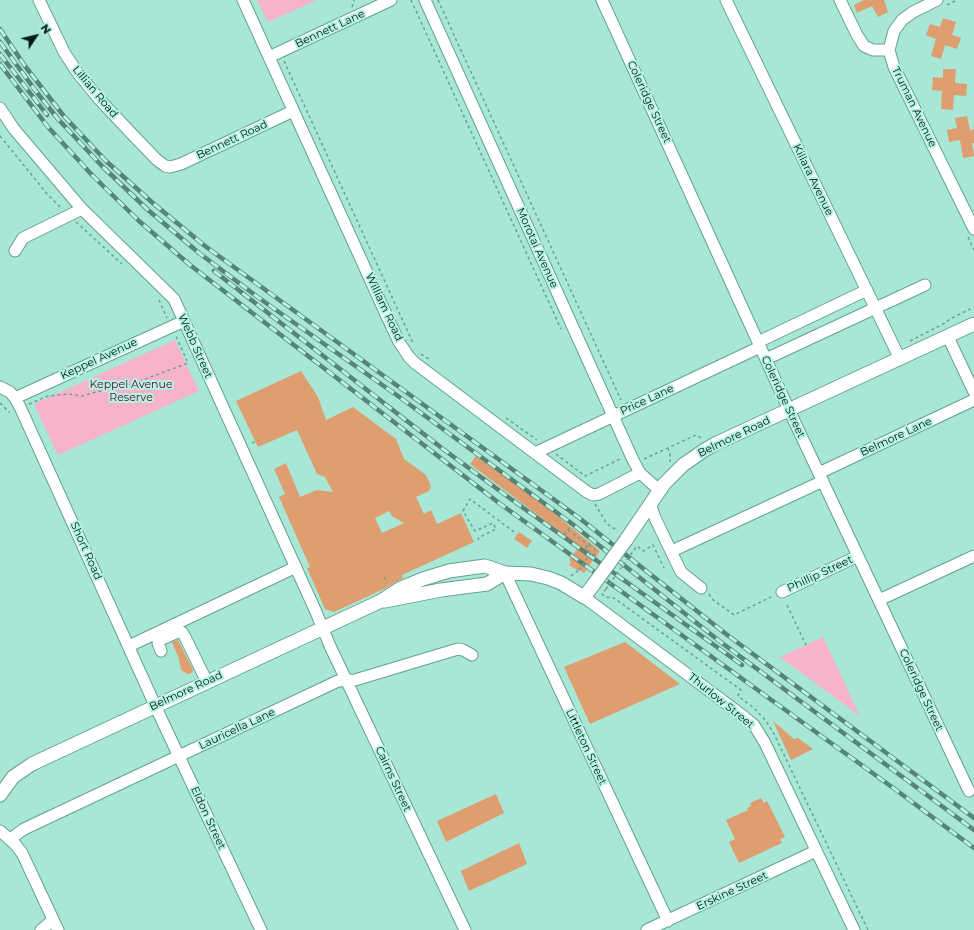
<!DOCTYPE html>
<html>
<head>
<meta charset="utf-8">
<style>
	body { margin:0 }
	#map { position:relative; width:974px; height:930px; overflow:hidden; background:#a8e6d5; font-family:Montserrat,sans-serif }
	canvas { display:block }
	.north { position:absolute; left:16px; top:16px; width:40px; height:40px; -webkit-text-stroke:3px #b5f3e2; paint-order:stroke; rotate:55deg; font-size:11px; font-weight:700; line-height:16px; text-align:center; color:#031c16 }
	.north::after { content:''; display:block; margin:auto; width:14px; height:18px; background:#031c16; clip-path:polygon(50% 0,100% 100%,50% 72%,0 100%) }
</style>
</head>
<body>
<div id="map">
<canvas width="974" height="930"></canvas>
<div class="north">N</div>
</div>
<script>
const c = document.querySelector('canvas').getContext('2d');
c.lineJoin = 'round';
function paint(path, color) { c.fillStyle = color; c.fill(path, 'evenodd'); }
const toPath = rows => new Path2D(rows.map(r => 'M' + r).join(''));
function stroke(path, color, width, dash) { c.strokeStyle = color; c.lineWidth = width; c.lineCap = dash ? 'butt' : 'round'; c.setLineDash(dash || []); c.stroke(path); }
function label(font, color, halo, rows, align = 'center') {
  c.font = font + ' Montserrat,sans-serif'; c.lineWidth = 4; c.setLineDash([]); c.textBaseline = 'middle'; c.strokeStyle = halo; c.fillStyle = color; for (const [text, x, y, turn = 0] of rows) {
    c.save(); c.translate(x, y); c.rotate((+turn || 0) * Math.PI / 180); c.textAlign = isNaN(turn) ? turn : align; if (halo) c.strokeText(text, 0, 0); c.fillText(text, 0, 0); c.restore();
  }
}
paint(toPath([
	[257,0,317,0,268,22],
	[175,340,199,391,58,455,34,404],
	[823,637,860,716,780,657]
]), '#f7b3ca');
paint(toPath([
	[864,0,884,0,888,12,878,17,872,6,857,13,854,5],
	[943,18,956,22,952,35,961,38,957,49,945,45,941,59,931,56,936,39,926,35,930,24,940,27],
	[943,69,956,69,955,83,967,84,966,96,954,95,953,110,941,109,942,91,932,90,933,77,943,78],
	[967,116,970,130,974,129,974,143,972,143,974,156,963,158,960,140,949,142,947,130,957,128,955,118],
	[301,371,318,397,326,420,353,407,396,439,404,459,426,475,431,486,429,491,416,497,424,514,431,510,437,524,461,513,474,542,402,575,403,578,386,588,334,612,325,609,307,568,310,567,279,497,285,494,274,469,286,463,300,497,317,490,333,492,325,477,317,474,297,430,258,447,236,401],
	[389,511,392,516,404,523,382,533,375,518],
	[476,456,539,501,600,551,584,573,580,570,577,570,569,565,571,562,569,560,579,546,470,464],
	[519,532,532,541,527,548,514,539],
	[178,640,193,670,192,673,188,674,181,670,179,659,172,642],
	[625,642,680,684,590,724,564,667],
	[773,721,794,739,798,738,813,749,791,760],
	[496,794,504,813,446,842,437,821],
	[761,798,764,803,767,801,785,837,780,839,782,843,739,863,729,842,735,839,726,820,748,810,747,808,751,806,750,803],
	[519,843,527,864,469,891,461,871]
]), '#df9e6f');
const minor = toPath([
	[39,0,64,52,77,72,99,99,131,133,156,159,165,166,170,167,181,164,293,111],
	[243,0,390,323,399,342,409,357,415,363,587,492,593,495,599,494,640,473],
	[425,0,633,460,640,473,659,490],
	[602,0,789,410,969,791],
	[726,0,900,359],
	[840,0,857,35,864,46,873,50,889,50],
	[937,0,913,12,902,20,894,31,889,50,894,67,974,229],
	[269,57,391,0],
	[0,108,14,129,82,209,174,299,316,612,330,646,465,930],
	[15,251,23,238,82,209],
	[948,337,974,392],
	[758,342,867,290],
	[766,359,925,285],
	[0,387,10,392,15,398,20,407,159,714,261,930],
	[15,398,184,321],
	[535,453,760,347],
	[819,473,974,400],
	[650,503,655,518,681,572,701,588],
	[672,551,823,481],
	[505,573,668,921],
	[782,592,858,556],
	[584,597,743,716,754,725,765,743,854,930],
	[879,600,974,556],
	[129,646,296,567],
	[161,651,158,643,160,640,178,632,182,632,185,637,207,682],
	[0,831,15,844,22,853,58,930],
	[10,839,24,829,338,681,355,680,458,649,463,650,472,655],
	[41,930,53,920],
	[647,930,816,851]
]);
const major = toPath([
	[626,540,664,484,683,465,703,451,715,444,974,324],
	[385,601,441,590,487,584,505,573],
	[0,795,13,777,32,764,381,601,401,588,423,579,449,571,485,566,505,573,531,574,548,578,561,583,584,597,594,584]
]);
stroke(minor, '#65a192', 13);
stroke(major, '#65a192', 15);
stroke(toPath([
	[411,0,561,329],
	[438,0,621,400],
	[947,5,957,0],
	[352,7,354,0],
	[284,61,413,343],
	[0,136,48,195,62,209],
	[76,222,122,264],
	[968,237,974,250],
	[159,300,167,318],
	[910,341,945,323,950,319,974,307],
	[421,354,430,360],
	[0,403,9,412,10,412],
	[29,404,48,396,68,394,82,396,111,388,132,384,188,363,176,336],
	[506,418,537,440],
	[252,443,259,440],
	[668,448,670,453,670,462],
	[556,454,585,476,620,459,620,458],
	[644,459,696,435,701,438],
	[595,504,607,524,618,531],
	[568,530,586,543,587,550,598,558],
	[564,535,571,526],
	[479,540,478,538,496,529,493,523,475,531,463,511,470,499,514,532],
	[589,545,595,550,595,556],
	[634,550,637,546,643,551,653,545,664,568],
	[585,551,591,542],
	[571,576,579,570],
	[384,577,387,583],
	[606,589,602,594,606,597,614,598,741,690,738,696,754,708,766,721,774,734,868,930],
	[709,594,712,599,734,615,771,597],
	[787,605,806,645]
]), '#6e9f92', 1.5, [3, 3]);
stroke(minor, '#fff', 11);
stroke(major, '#fff', 13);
const rail = toPath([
	[0,29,25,66,63,115,106,161,154,204,205,246,578,517,726,634,974,818],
	[0,42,35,90,58,119,102,166,148,210,199,253,259,298,398,396,571,523,718,640,974,830],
	[0,54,47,115],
	[0,64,48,127,92,175,139,221,190,265,499,503,896,790,974,848],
	[214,271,443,449,504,494,742,665]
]);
stroke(rail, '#588478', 4.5);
stroke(rail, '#b5f3e2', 3, [9]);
const majorBridge = toPath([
	[594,584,626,540]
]);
stroke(majorBridge, '#65a192', 15, []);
stroke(toPath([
	[579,570,591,553],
	[606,589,634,550]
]), '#6e9f92', 1.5, [3, 3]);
stroke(majorBridge, '#fff', 13);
label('11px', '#031c16', '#b5f3e2', [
	["Bennett Lane",330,29,-25],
	["Lillian Road",95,92,50],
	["Coleridge Street",649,102,65],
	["Truman Avenue",914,107,64],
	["Bennett Road",232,140,-25],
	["Killara Avenue",813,180,64],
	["Morotai Avenue",537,248,66],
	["William Road",384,307,65],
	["Webb Street",195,346,66],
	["Keppel Avenue",99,359,-25],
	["Coleridge Street",783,397,65],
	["Price Lane",647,400,-25],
	["Belmore Road",734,437,-26],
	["Belmore Lane",896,437,-25],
	["Short Road",86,551,66],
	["Phillip Street",820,574,-25],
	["Coleridge Street",921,690,65],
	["Belmore Road",186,691,-25],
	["Thurlow Street",721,701,39],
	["Lauricella Lane",237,729,-25],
	["Littleton Street",586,747,65],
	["Cairns Street",393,779,65],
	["Eldon Street",208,818,65],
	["Erskine Street",732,891,-25]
]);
label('11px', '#5c0031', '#b5f3e2', [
	["Keppel Avenue",131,385],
	["Reserve",131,398]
]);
</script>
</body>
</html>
